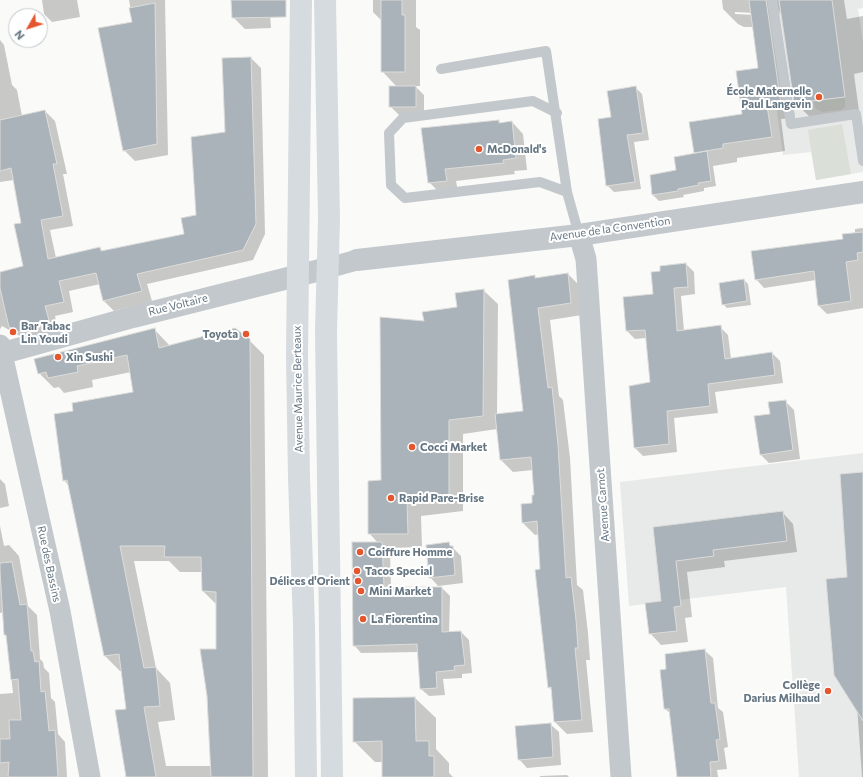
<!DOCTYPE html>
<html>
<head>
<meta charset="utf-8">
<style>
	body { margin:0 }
	#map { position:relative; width:863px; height:777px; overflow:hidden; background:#fafaf8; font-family:Commissioner,sans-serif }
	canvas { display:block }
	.north { position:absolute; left:8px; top:8px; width:40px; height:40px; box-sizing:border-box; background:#fff; border:1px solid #c1c8cd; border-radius:50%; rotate:231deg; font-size:11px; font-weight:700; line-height:16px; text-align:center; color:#657683 }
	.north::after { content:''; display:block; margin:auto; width:14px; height:18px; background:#e4572e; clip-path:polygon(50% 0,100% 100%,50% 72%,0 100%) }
</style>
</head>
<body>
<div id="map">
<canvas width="863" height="777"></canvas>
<div class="north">N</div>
</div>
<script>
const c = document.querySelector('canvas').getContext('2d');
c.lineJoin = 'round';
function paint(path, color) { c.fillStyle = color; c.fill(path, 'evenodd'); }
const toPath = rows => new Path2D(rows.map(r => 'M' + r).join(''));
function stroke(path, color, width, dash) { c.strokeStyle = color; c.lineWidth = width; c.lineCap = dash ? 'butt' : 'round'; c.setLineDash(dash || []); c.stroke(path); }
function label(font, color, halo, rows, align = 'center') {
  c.font = font + ' Commissioner,sans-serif'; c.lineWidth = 4; c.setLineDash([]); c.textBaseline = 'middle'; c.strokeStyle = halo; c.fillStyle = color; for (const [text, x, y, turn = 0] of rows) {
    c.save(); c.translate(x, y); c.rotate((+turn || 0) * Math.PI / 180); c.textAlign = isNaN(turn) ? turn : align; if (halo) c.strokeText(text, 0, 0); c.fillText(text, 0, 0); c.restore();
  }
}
paint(toPath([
	[761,0,863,0,863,8,858,9,863,42,863,172,816,180,811,152,783,155],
	[863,453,863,777,799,777,786,587,629,606,620,482]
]), '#e8e9e9');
paint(toPath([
	[845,97,845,107,841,110,822,112,815,108,814,102],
	[842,124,851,174,816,180,808,130]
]), '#dadfd7');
paint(toPath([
	[42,0,77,0,80,17,52,22,44,14],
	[129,0,165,0,168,155,135,161,124,150,133,22],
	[232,0,269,0,271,28,245,29,233,17],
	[373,0,416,0,416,27,420,30,420,86,415,86,424,95,424,115,399,115,390,106,397,87,382,71,382,21,373,12],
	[722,0,844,0,847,19,863,16,863,72,854,74,859,111,810,117,795,103,780,9,779,16,795,118,781,119,785,151,737,158,737,162,713,166,716,186,704,188,704,191,683,195,684,197,659,201,653,195,651,176,677,171,697,154,695,152,743,115,759,68,753,27,744,27,738,24,723,9],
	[735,12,755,13,755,15,735,14],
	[0,40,4,45,12,85,17,90,22,116,45,111,55,121,67,174,63,174,73,226,50,230,56,258,100,248,103,251,185,235,197,216,251,58,261,68,265,234,253,260,147,284,152,301,114,311,104,301,100,284,69,291,73,312,55,316,59,334,29,341,2,326,0,329,0,273,24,267,23,224,14,180,0,182],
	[635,87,642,94,649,140,634,142,641,189,614,192,607,185,612,118],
	[498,121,501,124,512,122,523,134,527,170,514,171,515,174,456,181,458,192,441,194,429,182],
	[863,228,863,308,827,314,819,306,816,280,764,288,756,279,855,234,855,229],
	[686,264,694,272,695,294,681,296,684,331,720,327,728,335,731,359,772,353,780,361,783,383,715,392,718,413,674,418,677,452,643,456,635,448,651,382,646,338,635,339,627,331,654,295,660,272],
	[568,274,580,286,582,315,550,320,559,396,563,400,570,458,577,585,583,590,588,633,590,660,586,660,593,732,567,734,555,722,552,690,549,687,539,534,535,535,523,523,522,505,533,504,535,496,533,470,513,472,501,460,497,429,463,434,463,511,421,516,422,547,387,548,390,551,391,588,442,588,450,596,449,633,461,632,469,640,472,673,462,674,462,678,443,679,445,695,429,696,421,689,418,652,361,653,354,645,378,543,369,533,425,322,458,308,483,290,498,304,497,415,524,412,534,276,537,279],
	[744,280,748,284,751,305,727,308,723,304],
	[154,329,170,346,249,340,264,355,268,777,127,777,127,710,122,671,120,671,105,656,69,486,64,480,75,412,134,393,131,372,92,380,93,387,64,393,59,387,54,388,39,373],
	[134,561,169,561,180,572,203,572,203,591,217,605,217,650,211,766,166,766,158,722,175,720,170,683,156,668],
	[785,401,794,410,800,459,769,463,761,455,755,417,771,414],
	[863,473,863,777,862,777,848,578],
	[0,479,5,484,9,506,0,508],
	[782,512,793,524,797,552,724,561,725,567,687,572,692,617,685,618,688,642,661,645,650,633,662,602,654,528],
	[0,526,4,546,9,545,19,556,28,606,37,615,40,659,43,662,44,668,49,673,51,698,55,702,58,734,65,742,67,777,0,777,0,694,13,693,4,612,0,613],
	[448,543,461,556,463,583,438,586,430,577],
	[704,650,713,658,718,708,723,712,728,747,724,748,727,769,717,770,718,777,679,777,671,714,665,709,667,670],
	[415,698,436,718,436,749,449,763,449,773,453,777,383,777,383,762,375,762,354,741,354,699],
	[550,724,559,732,561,765,527,768,519,759],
	[567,775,569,777,540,777,540,776]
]), '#0003');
const building = toPath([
	[231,0,286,0,286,17,232,18,231,0],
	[381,0,402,0,402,15,405,15,405,72,381,72,381,0],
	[749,0,766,0,781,104,767,106,772,137,723,144,723,148,694,153,689,122,742,114,736,71,758,68,749,0],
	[779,0,832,0,845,97,794,103,779,0],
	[155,3,157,144,123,151,98,28,132,22,129,8,155,3],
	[251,57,256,224,243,250,137,274,142,291,103,301,96,273,59,281,64,302,45,306,50,324,18,332,9,327,0,288,0,272,23,266,14,224,21,223,11,168,0,171,0,120,45,110,57,164,53,164,63,216,41,220,48,259,100,247,101,251,184,234,181,218,196,215,191,137,225,132,222,58,251,57],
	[389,86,416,86,416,107,389,107,389,86],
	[636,86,643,133,627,135,635,182,606,186,598,119,611,117,607,91,636,86],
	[499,120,499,123,512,121,516,158,503,160,504,163,445,169,447,181,428,183,421,128,499,120],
	[707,151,711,181,698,183,699,185,678,189,678,191,652,195,650,175,676,170,674,157,707,151],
	[863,232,863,252,857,253,858,260,846,262,851,301,818,306,814,271,755,280,751,251,843,239,842,234,863,232],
	[686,263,688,287,674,288,677,331,721,325,725,359,772,352,775,375,708,384,710,406,667,411,669,444,634,448,629,386,650,382,645,330,626,331,623,297,653,294,651,272,660,271,660,266,686,263],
	[568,273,571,303,538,308,548,388,552,387,558,445,566,578,571,577,576,620,578,648,575,648,582,720,554,722,551,687,548,688,535,570,540,569,537,521,522,523,521,504,532,503,532,495,534,495,531,457,500,460,495,414,523,411,508,280,535,275,535,278,568,273],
	[744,279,747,301,722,305,719,283,744,279],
	[484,289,483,416,449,420,449,497,407,502,408,534,368,534,368,481,381,480,380,317,424,321,422,312,457,307,455,293,484,289],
	[155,328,159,348,235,328,250,339,253,777,211,777,207,696,200,649,216,649,216,592,202,591,201,557,164,557,165,546,120,546,144,668,156,667,160,706,144,707,156,777,126,777,115,710,126,709,119,654,104,656,67,480,63,481,54,414,73,411,72,403,133,392,127,355,77,366,78,372,48,378,46,372,38,374,34,359,155,328],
	[786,400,793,450,760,455,754,416,770,414,768,402,786,400],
	[863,472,863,721,834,675,826,579,847,577,840,474,863,472],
	[783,511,787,541,713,550,714,556,676,561,681,606,674,607,677,631,649,634,645,603,661,601,653,527,783,511],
	[352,542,382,542,384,587,442,587,442,632,461,631,465,665,454,666,455,670,436,672,437,688,420,689,417,644,353,646,352,542],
	[449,542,450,546,453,546,455,575,429,578,426,545,449,542],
	[12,562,20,605,27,604,31,651,33,651,35,662,39,661,41,692,45,691,49,731,55,730,58,777,8,777,9,762,0,763,0,739,10,739,9,720,21,720,18,679,11,680,6,635,4,635,0,571,0,563,12,562],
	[705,649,711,703,715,703,720,739,716,740,719,761,710,762,711,777,677,777,669,709,664,709,660,670,666,669,665,654,705,649],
	[415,697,416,741,429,741,429,756,434,756,434,777,382,777,382,741,353,742,353,698,415,697],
	[551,723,553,757,518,760,515,726,551,723]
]);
paint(building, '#aab3b9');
stroke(building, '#dcdcda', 1);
stroke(toPath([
	[772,0,791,124,856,114,863,161],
	[441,69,546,51,567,192,579,235],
	[557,113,533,101,403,118,389,133,391,185,405,198,540,182,567,192]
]), '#c3c8cc', 10);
stroke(toPath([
	[579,235,586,259,621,777],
	[328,268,357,260],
	[0,345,60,611,90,777]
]), '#c3c8cc', 21);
stroke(toPath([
	[357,260,579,235,863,192],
	[0,354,133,317,328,268]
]), '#c3c8cc', 22);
stroke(toPath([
	[301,0,297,356,299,478,304,625,306,777],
	[325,0,329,219,326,331,332,777]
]), '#d6dbdf', 22);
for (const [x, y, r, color] of [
	[819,97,4,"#e4572e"],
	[479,149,4,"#e4572e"],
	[13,332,4,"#e4572e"],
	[246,334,4,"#e4572e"],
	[58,357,4,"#e4572e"],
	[412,447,4,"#e4572e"],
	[391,498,4,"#e4572e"],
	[360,552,4,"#e4572e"],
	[357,571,4,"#e4572e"],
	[358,581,4,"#e4572e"],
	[361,591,4,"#e4572e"],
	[363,619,4,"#e4572e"],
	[828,691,4,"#e4572e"]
]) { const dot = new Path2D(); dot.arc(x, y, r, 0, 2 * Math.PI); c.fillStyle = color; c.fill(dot); stroke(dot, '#fff', 1.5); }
label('bold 11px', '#657683', '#fff', [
	["École Maternelle",811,91,"right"],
	["Paul Langevin",811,104,"right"],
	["McDonald's",487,149],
	["Bar Tabac",21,326],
	["Lin Youdi",21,339],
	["Toyota",238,334,"right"],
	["Xin Sushi",66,357],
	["Cocci Market",420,447],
	["Rapid Pare-Brise",399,498],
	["Coiffure Homme",368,552],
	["Tacos Special",365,571],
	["Délices d'Orient",350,581,"right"],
	["Mini Market",369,591],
	["La Fiorentina",371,619],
	["Collège",820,685,"right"],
	["Darius Milhaud",820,698,"right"]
], 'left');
label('11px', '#657683', '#fff', [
	["Avenue de la Convention",610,229,-8],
	["Rue Voltaire",178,305,-14],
	["Avenue Maurice Berteaux",298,389,-91],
	["Avenue Carnot",603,505,-94],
	["Rue des Bassins",49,564,78]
]);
</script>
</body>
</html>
